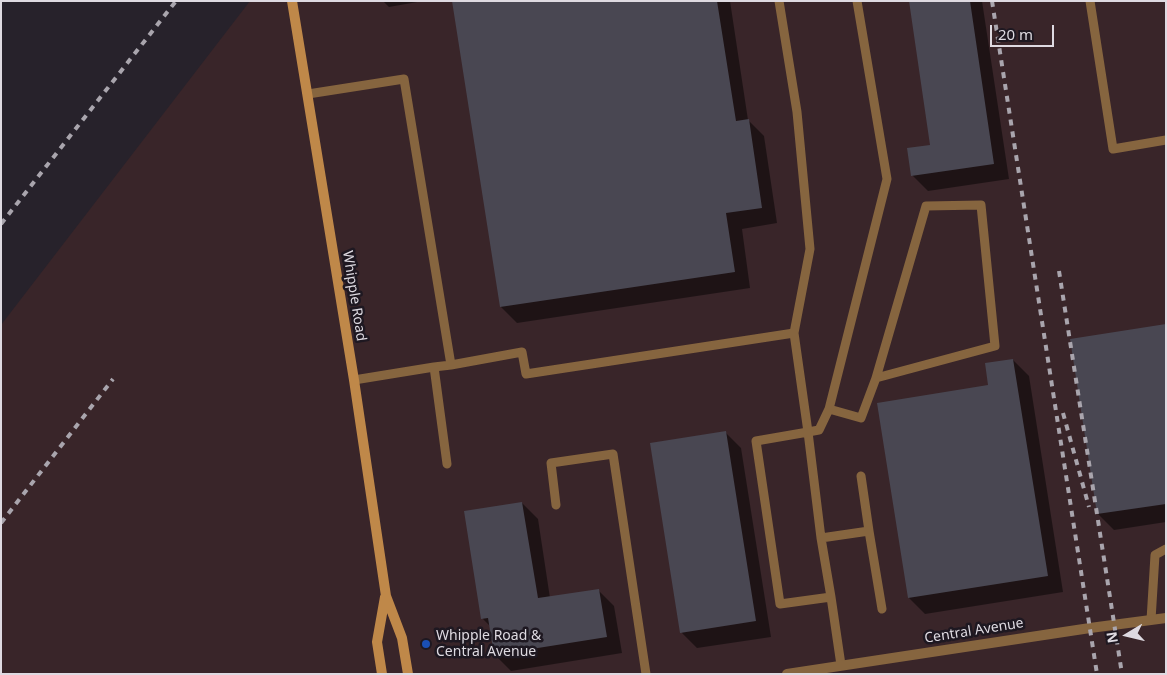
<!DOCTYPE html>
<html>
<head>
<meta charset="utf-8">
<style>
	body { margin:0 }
	#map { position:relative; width:1167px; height:675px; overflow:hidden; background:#27222b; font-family:"Noto Sans",sans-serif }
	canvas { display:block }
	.frame { position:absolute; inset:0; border:2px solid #dedae1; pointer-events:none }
	.north { position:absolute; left:1102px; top:610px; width:50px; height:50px; -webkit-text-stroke:4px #1e1821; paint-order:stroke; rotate:261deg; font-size:14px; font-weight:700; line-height:20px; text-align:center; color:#dedae1 }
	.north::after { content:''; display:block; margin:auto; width:18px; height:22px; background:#dedae1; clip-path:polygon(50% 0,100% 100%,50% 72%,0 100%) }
	.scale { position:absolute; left:990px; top:25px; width:64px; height:22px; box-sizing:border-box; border:2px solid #dedae1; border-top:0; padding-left:6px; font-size:15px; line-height:18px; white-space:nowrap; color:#dedae1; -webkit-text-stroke:4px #1e1821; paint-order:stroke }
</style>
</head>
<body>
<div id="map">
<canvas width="1167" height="675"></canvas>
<div class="frame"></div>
<div class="north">N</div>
<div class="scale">20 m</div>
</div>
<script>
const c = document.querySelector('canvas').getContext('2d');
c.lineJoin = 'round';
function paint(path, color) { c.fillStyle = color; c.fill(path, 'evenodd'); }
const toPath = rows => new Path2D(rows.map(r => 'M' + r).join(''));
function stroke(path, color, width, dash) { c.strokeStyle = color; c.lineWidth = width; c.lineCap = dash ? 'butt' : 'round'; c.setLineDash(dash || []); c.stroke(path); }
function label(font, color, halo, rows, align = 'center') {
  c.font = font + ' "Noto Sans",sans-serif'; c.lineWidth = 5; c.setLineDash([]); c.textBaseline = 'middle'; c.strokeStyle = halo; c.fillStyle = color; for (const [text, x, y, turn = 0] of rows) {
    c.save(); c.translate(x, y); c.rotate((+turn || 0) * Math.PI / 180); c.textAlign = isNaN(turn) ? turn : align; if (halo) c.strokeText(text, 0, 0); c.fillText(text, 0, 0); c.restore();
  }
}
paint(toPath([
	[250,1,1166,1,1166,674,1,674,1,325]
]), '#392529');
paint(toPath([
	[383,1,423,1,389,7],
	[453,1,730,1,748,120,764,136,777,223,742,229,750,288,517,323,501,307],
	[911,1,982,1,1009,179,928,191,912,175,932,146],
	[1166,325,1166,522,1114,530,1098,514],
	[1013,360,1029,376,1063,592,925,614,909,598],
	[726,433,741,448,771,637,697,648,682,633],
	[522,503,538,519,550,598,598,590,614,606,622,653,511,671,495,655,490,626,483,619]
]), '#0007');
paint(toPath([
	[452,1,717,1,736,121,749,119,762,208,726,213,735,272,500,307],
	[909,1,970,1,994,164,911,176,907,148,930,145],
	[1166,324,1166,504,1097,514,1070,339],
	[1013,359,1048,576,908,598,877,403,988,385,985,363],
	[726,431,756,621,680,633,650,443],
	[522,502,538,598,599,589,607,637,494,655,488,618,481,619,464,511]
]), '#494752');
stroke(toPath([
	[779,1,797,112,810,249,794,333,808,432,819,430,829,409,861,418,876,378,926,206,981,205,995,346,876,378],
	[1090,1,1113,149,1166,140],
	[308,94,404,79,451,365,434,367],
	[451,365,522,352,526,374,794,333],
	[354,380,434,367,447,464],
	[829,409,887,179,857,1],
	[556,505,551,463,613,454,646,674],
	[869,531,882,609],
	[821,538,869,531,861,476],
	[831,597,780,604,756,441,808,432,821,538,831,597,841,665],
	[1151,620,1155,555,1166,549]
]), '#86653f', 9);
stroke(toPath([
	[787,674,1090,628,1166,618]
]), '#86653f', 10);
stroke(toPath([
	[292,1,354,380,386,596,402,638,408,674],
	[382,674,377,642,385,597]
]), '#bf8849', 10);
stroke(toPath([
	[992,1,1097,674],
	[1,224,176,1],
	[1059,271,1122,674],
	[1063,413,1089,507],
	[1,523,113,379]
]), '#a9a5ad', 4, [6, 6]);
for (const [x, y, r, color] of [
	[426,644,5,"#1a4fb4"]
]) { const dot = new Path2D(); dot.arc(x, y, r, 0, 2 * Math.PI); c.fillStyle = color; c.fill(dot); stroke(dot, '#1e1821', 2); }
label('14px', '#dedae1', '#1e1821', [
	["Whipple Road",354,296,81],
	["Central Avenue",974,631,-9]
]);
label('14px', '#dedae1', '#1e1821', [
	["Whipple Road &",436,636],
	["Central Avenue",436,652]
], 'left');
</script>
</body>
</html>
